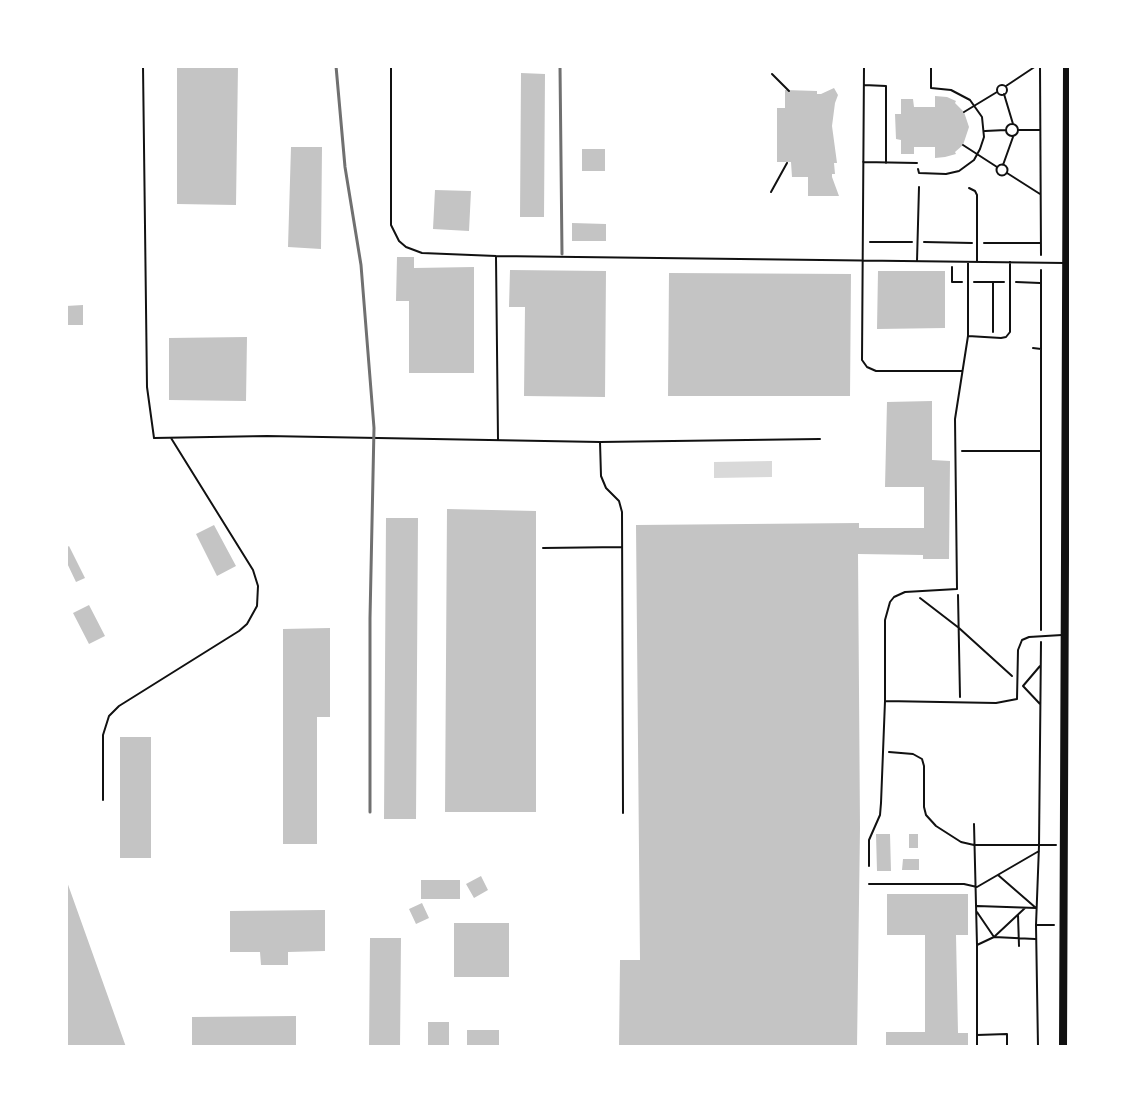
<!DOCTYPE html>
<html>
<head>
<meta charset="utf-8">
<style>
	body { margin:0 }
	#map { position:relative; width:1137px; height:1113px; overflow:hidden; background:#fff; font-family:"Work Sans",sans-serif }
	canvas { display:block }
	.frame { position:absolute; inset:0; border:68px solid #fff; pointer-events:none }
</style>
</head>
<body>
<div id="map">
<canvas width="1137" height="1113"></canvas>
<div class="frame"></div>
</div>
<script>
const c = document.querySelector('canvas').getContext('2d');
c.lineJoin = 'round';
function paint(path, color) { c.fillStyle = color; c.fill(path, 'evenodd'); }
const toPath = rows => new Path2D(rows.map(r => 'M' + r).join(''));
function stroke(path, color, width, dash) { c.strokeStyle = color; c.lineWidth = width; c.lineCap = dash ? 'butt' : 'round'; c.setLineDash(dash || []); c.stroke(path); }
paint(toPath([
	[772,461,772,477,714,478,714,462]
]), '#d9d9d9');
paint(toPath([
	[177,66,238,66,236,205,177,204],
	[521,73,545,74,544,217,520,217],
	[834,88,838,95,835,103,832,126,837,163,834,163,835,174,832,174,832,177,839,196,808,196,808,177,792,177,791,162,777,162,777,108,785,108,785,90,817,91,817,94,821,94],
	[935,96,947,97,956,101,955,103,964,112,969,127,963,145,955,152,956,154,945,157,935,158,935,147,914,147,914,154,901,154,901,140,896,139,895,114,901,114,901,99,913,99,914,107,935,107],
	[291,147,322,147,321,249,288,247],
	[582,149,605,149,605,171,582,171],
	[435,190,471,191,469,231,433,229],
	[572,223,606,224,606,241,572,241],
	[397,257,414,257,414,268,474,267,474,373,409,373,409,301,396,301],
	[510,270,606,271,605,397,524,396,525,307,509,307],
	[878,271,945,271,945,328,877,329],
	[669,273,851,274,850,396,668,396],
	[83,305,83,325,66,325,66,306],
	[247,337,246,401,169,400,169,338],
	[932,401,932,460,950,461,949,559,923,559,923,555,858,554,860,828,857,1047,619,1047,620,960,640,960,636,525,859,523,859,528,924,528,924,487,885,487,887,402],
	[447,509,536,511,536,812,445,812],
	[386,518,418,518,416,819,384,819],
	[214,525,236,566,217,576,196,534],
	[69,546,85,578,76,582,66,561,66,548],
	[89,605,105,636,89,644,73,613],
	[330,628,330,717,317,717,317,844,283,844,283,629],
	[120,737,151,737,151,858,120,858],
	[876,834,890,834,891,871,877,871],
	[909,834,918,834,918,848,909,848],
	[903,859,919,859,919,870,902,870],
	[481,876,488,890,474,898,466,884],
	[66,879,126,1047,66,1047],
	[421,880,460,880,460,899,421,899],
	[887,894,968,894,968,935,956,935,958,1033,968,1033,968,1047,886,1047,886,1032,925,1032,925,935,887,935],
	[422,903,429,918,416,924,409,909],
	[325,910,325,951,288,952,288,965,261,965,260,952,230,952,230,911],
	[454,923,509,923,509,977,454,977],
	[370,938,401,938,400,1047,369,1047],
	[296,1016,296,1047,192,1047,192,1017],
	[428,1022,449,1022,449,1047,428,1047],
	[467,1030,499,1030,499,1047,467,1047]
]), '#c4c4c4');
stroke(toPath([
	[1040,66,1041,255],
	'997 90a5 5 0 1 1 10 0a5 5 0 1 1-10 0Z',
	[1006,86,1036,66],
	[1004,94,1013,124],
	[964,112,997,92],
	'1006 130a6 6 0 1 1 12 0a6 6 0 1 1-12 0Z',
	[1019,130,1040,130],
	[985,131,1006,130],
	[963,145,997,167],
	'996.5 170a5.5 5.5 0 1 1 11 0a5.5 5.5 0 1 1-11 0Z',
	[1003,165,1013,137],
	[918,169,919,173,946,174,959,171,974,160,980,149,984,137,982,117,970,100,951,90,931,88,931,66],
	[1007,173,1040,194],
	[870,242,912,242],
	[924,242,972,243],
	[984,243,1041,243],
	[952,267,952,282,962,282],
	[974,282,1004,282],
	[1016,282,1040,283],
	[993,332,993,282],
	[1033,348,1041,349],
	[962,451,1040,451],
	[958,595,960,697],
	[920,598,959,628,1012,676],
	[1041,630,1041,270],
	[1040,666,1023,686,1040,704],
	[889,752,913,754,922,759,924,766,924,807,926,815,936,826,961,842,974,845,1056,845],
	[974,824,977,945,977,1047],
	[998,875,1036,908],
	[869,884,964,884,977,887,1039,851],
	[977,906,1036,908],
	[977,912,994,937,1035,939],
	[1018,915,1019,946],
	[1036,925,1054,925],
	[977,945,994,937,1025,908],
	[977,1035,1007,1034,1007,1047],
	[1038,1047,1036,925,1039,846,1041,642]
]), '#111', 2);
stroke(toPath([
	[143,66,147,387,154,438,267,436,600,442,820,439],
	[391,66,391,225,399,241,406,247,422,253,496,256,1065,263],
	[864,66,862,360,867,367,876,371,962,371],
	[772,74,789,91],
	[864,85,886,86,886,163],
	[863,162,917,163],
	[969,188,975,191,977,195,977,262],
	[771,192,787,163],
	[496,257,498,440],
	[917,261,919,187],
	[968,262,968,336,1001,338,1006,337,1010,332,1010,262],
	[968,336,955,419,957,589,905,592,894,597,890,602,885,620,885,701,996,703,1017,699,1018,650,1022,640,1029,637,1062,635],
	[600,442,601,476,606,488,619,501,622,512,623,813],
	[543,548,622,547],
	[103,800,103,735,109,716,119,706,239,631,247,624,257,606,258,586,253,570,171,438],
	[869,866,869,840,880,815,881,803,885,701]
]), '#111', 2);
stroke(toPath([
	[1063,1047,1067,66]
]), '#111', 8);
stroke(toPath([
	[336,66,345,167,361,265,374,428,370,618,370,812],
	[560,66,562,254]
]), '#707070', 3);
</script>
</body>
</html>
